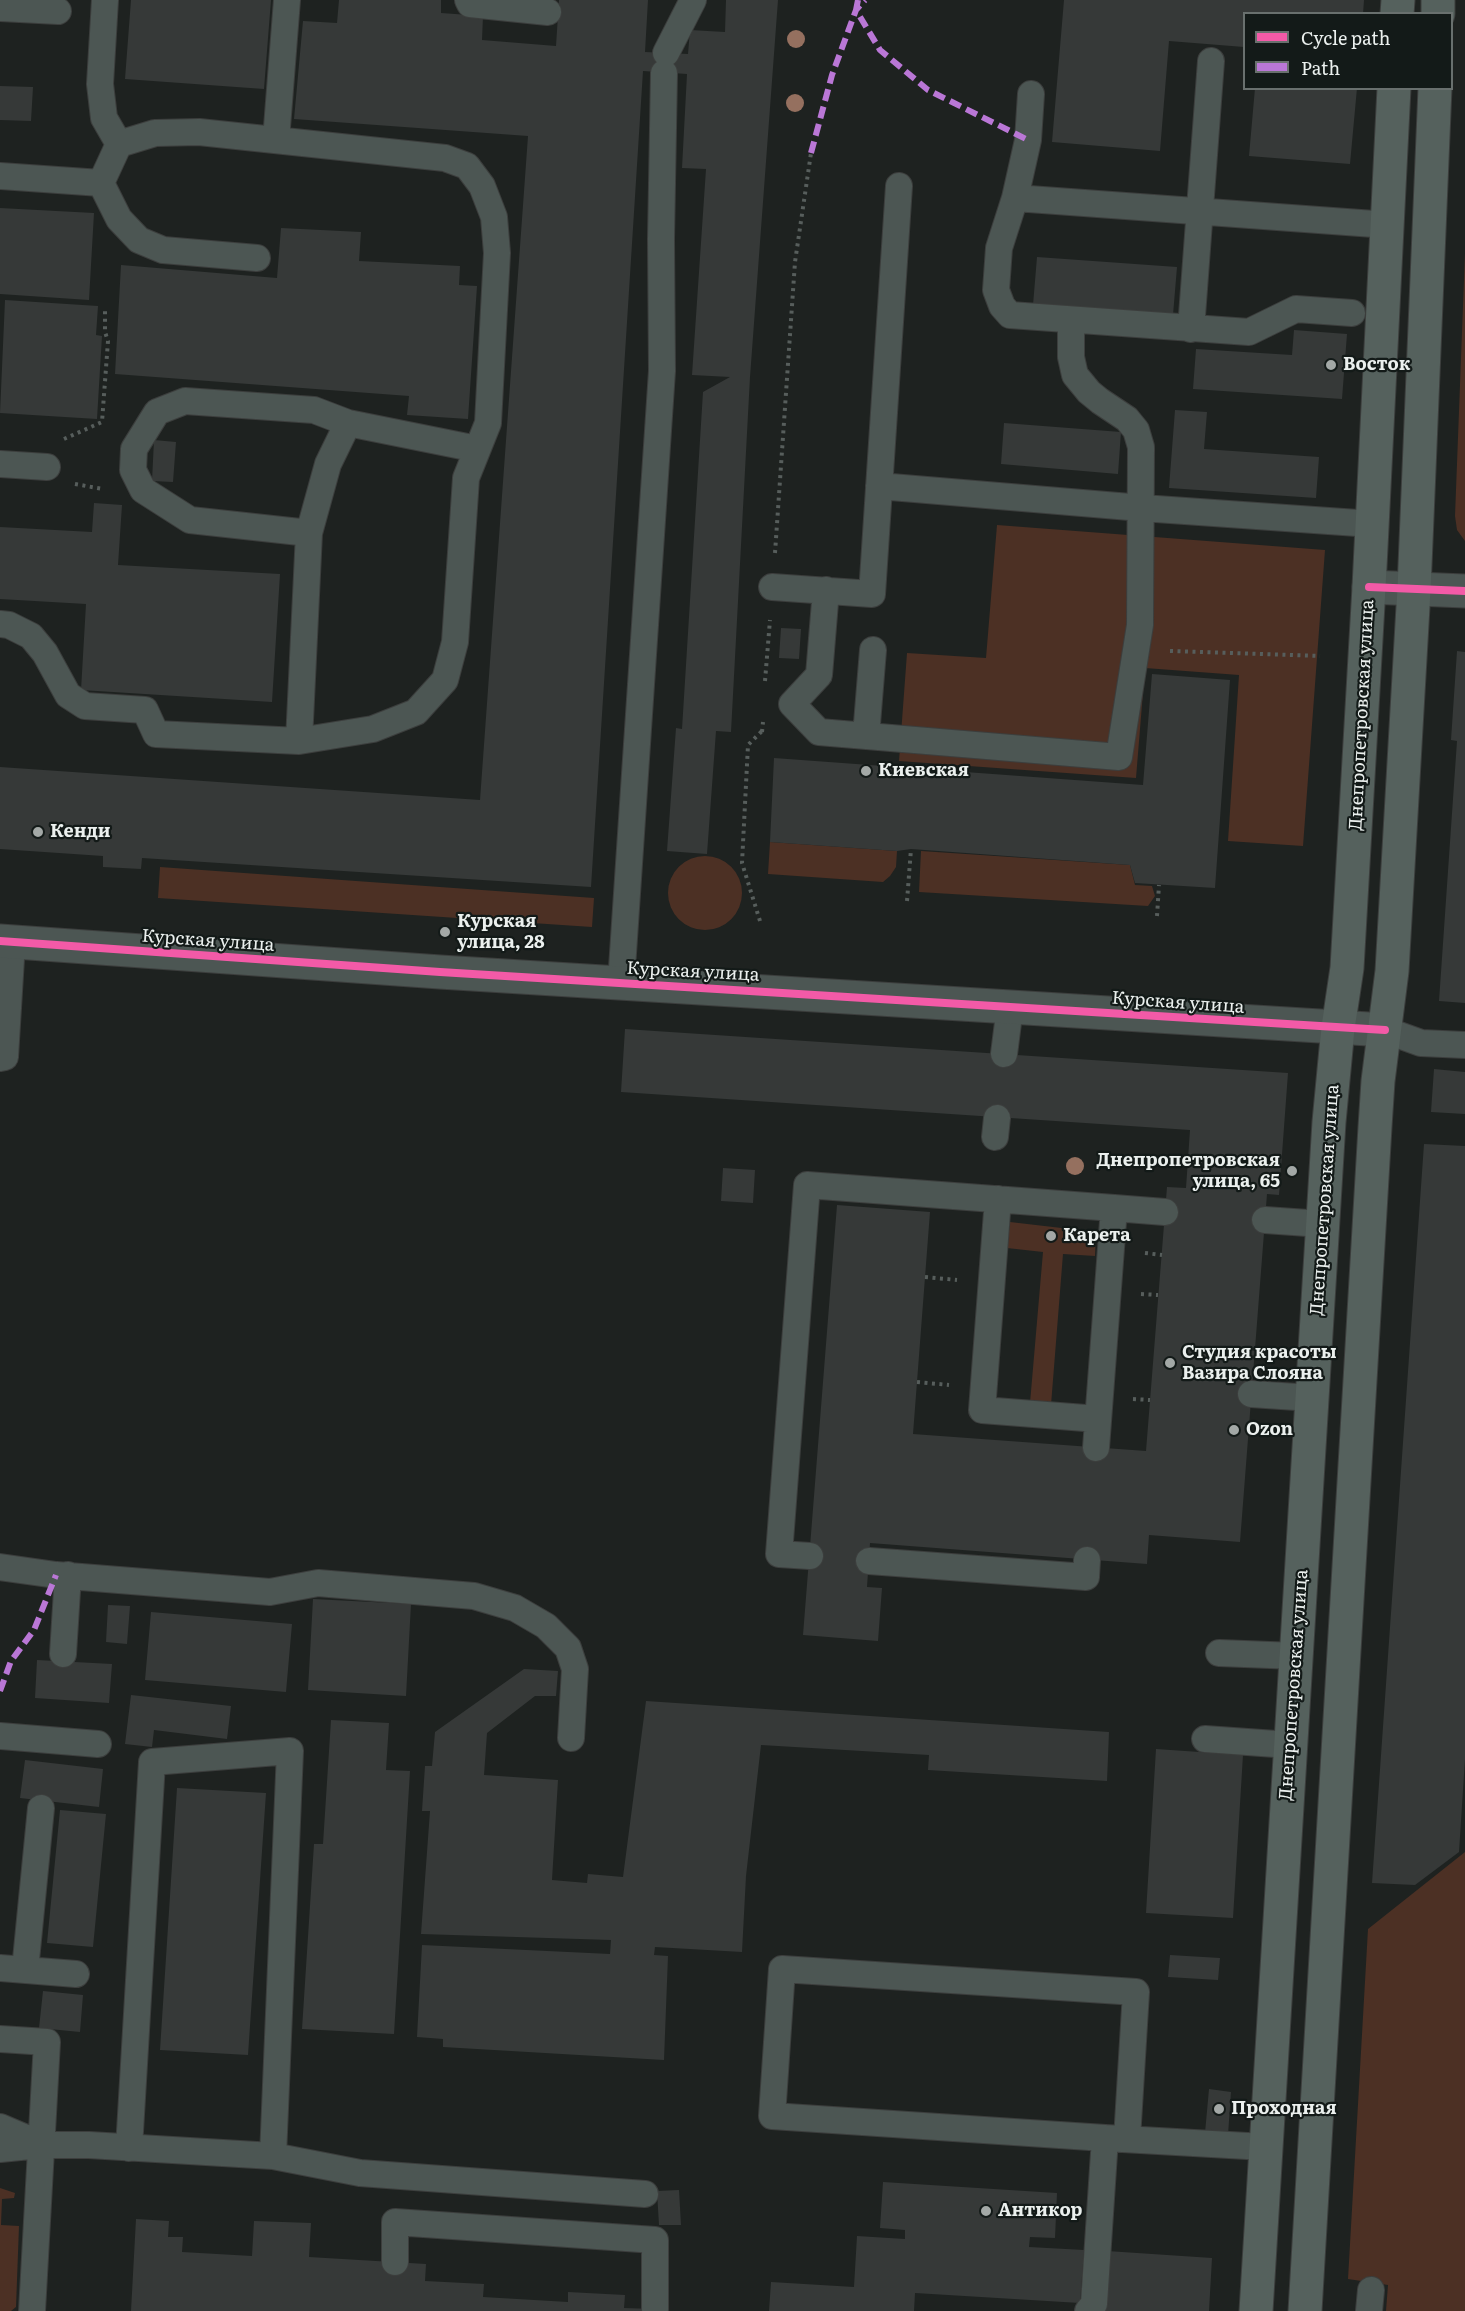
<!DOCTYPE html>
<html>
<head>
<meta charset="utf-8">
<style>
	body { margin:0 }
	#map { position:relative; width:1465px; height:2311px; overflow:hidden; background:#1e2220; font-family:Literata,serif }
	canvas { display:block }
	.legend { position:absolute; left:1243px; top:12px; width:210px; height:78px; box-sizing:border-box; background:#131a18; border:2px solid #69706e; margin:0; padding:8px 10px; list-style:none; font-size:18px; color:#ebf0ee }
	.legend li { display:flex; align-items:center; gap:12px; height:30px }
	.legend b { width:30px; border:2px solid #69706e }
</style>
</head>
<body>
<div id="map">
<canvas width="1465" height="2311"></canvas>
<ul class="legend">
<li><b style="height:8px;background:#f35aa7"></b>Cycle path</li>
<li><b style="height:8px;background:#ba77d6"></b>Path</li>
</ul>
</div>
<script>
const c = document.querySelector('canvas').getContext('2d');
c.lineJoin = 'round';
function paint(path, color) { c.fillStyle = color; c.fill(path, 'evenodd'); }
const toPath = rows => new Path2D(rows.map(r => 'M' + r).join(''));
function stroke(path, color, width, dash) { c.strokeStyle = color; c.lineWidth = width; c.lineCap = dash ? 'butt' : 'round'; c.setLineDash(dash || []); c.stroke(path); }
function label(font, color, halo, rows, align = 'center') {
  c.font = font + ' Literata,serif'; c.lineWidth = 4.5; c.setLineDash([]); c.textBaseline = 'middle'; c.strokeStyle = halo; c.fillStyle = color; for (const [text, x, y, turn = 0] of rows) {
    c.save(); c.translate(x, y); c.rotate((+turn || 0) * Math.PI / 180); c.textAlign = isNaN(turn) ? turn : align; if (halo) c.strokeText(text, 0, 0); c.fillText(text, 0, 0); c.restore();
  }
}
paint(toPath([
	[1465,253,1465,541,1457,530,1455,516],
	[997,525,1325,550,1303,846,1228,841,1239,675,1145,668,1136,778,899,761,907,653,986,658],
	[770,842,897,851,896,867,890,876,883,882,768,874],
	[921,851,1130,865,1135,885,1152,886,1155,896,1148,906,919,892],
	'668 893a37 37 0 1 1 74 0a37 37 0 1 1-74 0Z',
	[160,867,594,898,592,927,158,898],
	[1010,1222,1096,1232,1095,1256,1063,1254,1051,1405,1030,1403,1043,1252,1007,1248],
	[1465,1852,1465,2311,1386,2311,1388,2285,1348,2279,1368,1929],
	[0,2188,15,2193,14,2198,2,2199,1,2225,19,2226,16,2307,11,2311,0,2311]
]), '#4c3024');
paint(toPath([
	[131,0,271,0,264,89,125,79],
	[339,0,441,0,441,13,483,16,482,40,556,46,559,0,648,0,645,52,688,54,690,30,725,32,726,0,778,0,750,377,731,732,716,731,707,854,667,851,676,728,682,729,703,392,730,377,692,375,706,169,682,168,687,74,643,71,591,887,142,858,141,869,103,867,103,856,0,849,0,767,480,800,528,136,294,119,303,21,337,23],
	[1064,0,1364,0,1363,14,1244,14,1244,47,1169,41,1160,151,1052,142],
	[0,86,33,87,31,121,0,120],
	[1255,88,1357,88,1350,164,1249,156],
	[0,208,94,213,89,300,0,294],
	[281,228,361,232,359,261,460,266,459,285,477,286,468,419,407,415,409,396,115,374,121,265,277,278],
	[1037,257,1177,267,1173,315,1033,305],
	[5,300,98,306,96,335,102,336,97,419,0,413],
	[1294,330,1347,334,1342,399,1193,389,1196,349,1292,355],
	[1175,410,1207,412,1204,449,1319,457,1316,498,1169,488],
	[1004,423,1121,432,1118,474,1001,464],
	[154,440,176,442,173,482,152,481],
	[94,503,122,505,118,565,280,574,272,702,81,690,86,604,0,599,0,527,92,532],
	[781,628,801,629,799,659,779,658],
	[1457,651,1465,652,1465,1003,1439,1001,1457,741,1451,740],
	[1152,674,1230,680,1215,888,1135,883,1130,865,911,849,897,851,770,842,774,758,1143,785],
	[625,1029,1288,1073,1279,1195,1267,1194,1240,1542,1149,1535,1147,1564,870,1543,867,1587,882,1588,878,1641,803,1635,837,1205,930,1212,913,1434,1146,1451,1167,1187,1186,1188,1190,1130,621,1092],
	[1434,1069,1465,1072,1465,1114,1431,1112],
	[1424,1144,1465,1146,1465,1759,1459,1852,1415,1885,1372,1883],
	[723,1168,755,1170,753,1203,721,1201],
	[313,1599,411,1604,406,1696,308,1690],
	[108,1605,130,1606,127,1644,106,1642],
	[151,1612,292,1624,286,1692,145,1680],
	[37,1660,112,1664,109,1703,35,1698],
	[524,1669,558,1671,556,1696,535,1696,487,1733,484,1775,558,1780,552,1880,587,1883,588,1874,623,1877,646,1701,1109,1732,1107,1781,928,1770,929,1755,761,1745,746,1876,742,1952,655,1947,654,1955,668,1956,664,2060,443,2047,443,2039,417,2037,422,1945,610,1954,611,1940,421,1934,430,1811,422,1811,425,1766,432,1766,435,1732],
	[131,1695,231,1706,227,1739,154,1730,152,1747,125,1744],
	[331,1720,389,1723,386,1770,410,1771,394,2034,302,2029,314,1844,323,1844],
	[1156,1749,1243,1755,1233,1918,1146,1913],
	[25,1760,103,1769,99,1807,20,1798],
	[177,1788,266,1793,248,2055,160,2050],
	[60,1810,106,1814,93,1947,47,1943],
	[1170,1955,1220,1958,1218,1980,1168,1977],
	[43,1991,83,1995,80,2032,39,2028],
	[1209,2089,1231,2092,1228,2135,1205,2133],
	[883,2182,1057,2193,1055,2238,1030,2237,1029,2247,1084,2250,1080,2303,915,2293,914,2311,769,2311,771,2282,854,2287,857,2236,905,2239,905,2230,880,2228],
	[679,2190,681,2225,659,2225,657,2191],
	[136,2219,169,2221,168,2237,183,2237,182,2252,252,2256,254,2221,311,2223,309,2257,426,2264,425,2281,484,2284,483,2297,568,2302,568,2292,625,2295,624,2308,653,2309,653,2311,131,2311],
	[1107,2251,1212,2258,1209,2311,1103,2311]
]), '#363938');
const service = toPath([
	[105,0,100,84,104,118,119,144],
	[468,0,470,4,548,12],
	[0,8,58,11],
	[666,53,693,0],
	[1031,94,1028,140,1015,198,999,248,996,290,1002,306,1010,315,1249,332,1296,309,1352,313],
	[276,140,287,0],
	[0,176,101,183,119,144,155,133,199,132,445,158,467,166,482,186,494,217,497,253,488,423,466,478,455,642,445,680,416,712,373,729,299,741,156,734,145,710,85,706,68,695,45,653,31,636,9,625,0,624],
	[101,183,119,219,139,240,163,250,257,258],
	[1015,198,1388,225],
	[1191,329,1211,61],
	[0,464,47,467],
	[879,486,1142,508,1372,524],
	[309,533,190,520,143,490,133,470,134,449,157,412,185,401,314,410,348,423,477,449],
	[772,587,872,594,899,186],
	[826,590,819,675,792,704,819,732,1119,757,1140,625,1141,447,1136,430,1127,419,1100,401,1089,392,1075,375,1071,357,1071,321],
	[866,736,873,650],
	[299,741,309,533,328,464,348,423],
	[621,983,662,371,661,239,664,73],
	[1385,1030,1421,1043,1465,1045],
	[1004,1054,1010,1007],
	[0,1058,5,1057,12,942],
	[995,1137,997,1118],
	[998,1199,982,1410,1098,1419],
	[1114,1208,1165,1212],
	[1265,1220,1322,1224],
	[1251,1394,1312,1398],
	[810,1556,779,1554,807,1185,1114,1208,1096,1448],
	[869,1561,1086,1577,1087,1560],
	[0,1567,56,1575,270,1592,318,1583,474,1596,515,1608,546,1626,568,1648,575,1669,571,1738],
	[1219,1653,1296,1656],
	[63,1654,68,1575],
	[0,1736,98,1744],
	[1205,1739,1290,1745],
	[0,1968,76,1974],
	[25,1970,41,1808],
	[0,2039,47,2042,32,2311],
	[0,2127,40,2144],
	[1127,2139,1136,1992,782,1969,772,2116,1105,2138,1265,2147],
	[129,2148,152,1762,290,1751,273,2156],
	[0,2149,40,2145,89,2145,273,2156,360,2173,645,2194],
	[395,2262,395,2222,655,2240,655,2309],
	[1088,2311,1094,2304,1105,2138],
	[1369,2311,1371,2290]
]);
const minor = toPath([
	[0,941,440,972,1385,1030]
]);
const tertiary = toPath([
	[1369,587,1465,591]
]);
const secondary = toPath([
	[1397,14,1398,0],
	[1438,14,1438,0],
	[1256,2311,1329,1122,1338,1028,1347,968,1369,587,1394,88],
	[1305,2311,1375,1127,1378,1081,1392,971,1414,589,1435,88]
]);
stroke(service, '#3c3e3d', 28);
stroke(minor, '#3c3e3d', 35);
stroke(tertiary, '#3c3e3d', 35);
stroke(secondary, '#3c3e3d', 35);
stroke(toPath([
	[64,439,102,422,108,341,105,332,105,307],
	[75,484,103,489],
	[775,553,795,262,811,153],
	[1170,651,1320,656],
	[765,681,770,620],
	[762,732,763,722],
	[907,901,911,849],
	[1157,916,1159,885],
	[760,921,742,863,748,745,763,730],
	[1145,1253,1162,1255],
	[925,1277,957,1280],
	[1141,1294,1158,1295],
	[917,1382,949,1385],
	[1133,1399,1150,1400]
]), '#575e5c', 4, [3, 4.5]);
stroke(service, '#4c5653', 26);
stroke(minor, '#4c5653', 33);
stroke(tertiary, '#4c5653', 33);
stroke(secondary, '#55615d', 33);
stroke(toPath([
	[858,0,856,10,880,50,928,90,1028,140],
	[811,153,832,75,856,10,865,0],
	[0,1691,11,1661,34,1630,56,1575]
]), '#ba77d6', 6, [12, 6]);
stroke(toPath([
	[1369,587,1465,591],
	[0,941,440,972,1385,1030]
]), '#f35aa7', 8);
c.fillStyle = '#95705f';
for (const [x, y] of [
	[796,39],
	[795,103],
	[1075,1166]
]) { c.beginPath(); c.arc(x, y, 9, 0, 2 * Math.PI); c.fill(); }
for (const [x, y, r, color] of [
	[1331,365,6,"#a3a8a6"],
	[866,771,6,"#a3a8a6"],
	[38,832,6,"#a3a8a6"],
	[445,932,6,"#a3a8a6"],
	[1292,1171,6,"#a3a8a6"],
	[1051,1236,6,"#a3a8a6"],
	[1170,1363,6,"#a3a8a6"],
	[1234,1430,6,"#a3a8a6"],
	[1219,2109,6,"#a3a8a6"],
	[986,2211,6,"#a3a8a6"]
]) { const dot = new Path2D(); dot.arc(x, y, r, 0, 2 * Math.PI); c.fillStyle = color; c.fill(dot); stroke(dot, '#131a18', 2); }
label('bold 18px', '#ebf0ee', '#131a18', [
	["Восток",1343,365],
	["Киевская",878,771],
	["Кенди",50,832],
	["Курская",457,922],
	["улица, 28",457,943],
	["Днепропетровская",1280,1161,"right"],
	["улица, 65",1280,1182,"right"],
	["Карета",1063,1236],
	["Студия красоты",1182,1353],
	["Вазира Слояна",1182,1374],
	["Ozon",1246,1430],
	["Проходная",1231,2109],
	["Антикор",998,2211]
], 'left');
label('18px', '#ebf0ee', '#131a18', [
	["Днепропетровская улица",1362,715,-87],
	["Курская улица",208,941,4],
	["Курская улица",693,972,3],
	["Курская улица",1178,1003,4],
	["Днепропетровская улица",1325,1200,-86],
	["Днепропетровская улица",1294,1685,-86]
]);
</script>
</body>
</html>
